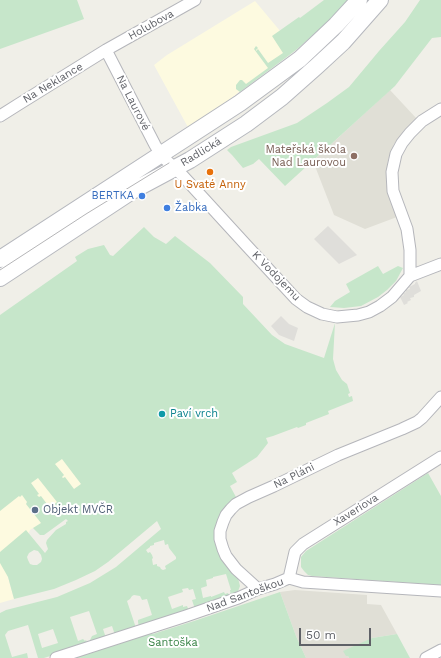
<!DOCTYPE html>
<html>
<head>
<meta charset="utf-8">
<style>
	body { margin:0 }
	#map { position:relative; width:441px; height:658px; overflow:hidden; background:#f0efe8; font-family:"Work Sans",sans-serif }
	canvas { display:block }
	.scale { position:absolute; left:299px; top:628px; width:72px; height:18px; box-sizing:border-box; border:2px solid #5f6167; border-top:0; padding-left:5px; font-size:12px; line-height:14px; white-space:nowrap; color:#5f6167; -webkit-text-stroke:3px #fff; paint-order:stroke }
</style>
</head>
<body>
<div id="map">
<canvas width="441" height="658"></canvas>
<div class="scale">50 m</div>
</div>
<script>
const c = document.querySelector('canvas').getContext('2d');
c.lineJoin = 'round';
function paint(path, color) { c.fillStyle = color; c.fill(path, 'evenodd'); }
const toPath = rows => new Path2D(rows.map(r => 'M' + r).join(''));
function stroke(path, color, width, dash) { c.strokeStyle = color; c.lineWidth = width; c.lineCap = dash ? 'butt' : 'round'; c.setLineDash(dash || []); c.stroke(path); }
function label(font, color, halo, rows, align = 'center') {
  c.font = font + ' "Work Sans",sans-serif'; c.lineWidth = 4; c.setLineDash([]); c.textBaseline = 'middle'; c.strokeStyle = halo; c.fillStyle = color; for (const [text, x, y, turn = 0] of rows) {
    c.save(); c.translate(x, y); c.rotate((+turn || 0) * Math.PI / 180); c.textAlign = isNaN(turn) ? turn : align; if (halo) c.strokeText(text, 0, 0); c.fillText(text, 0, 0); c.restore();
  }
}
paint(toPath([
	[255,1,281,32,293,49,190,131,154,65,167,55],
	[68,427,109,479,43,531,33,528,30,530,8,577,14,599,0,603,0,482]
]), '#fdfae0');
paint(toPath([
	[328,226,357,255,339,264,314,239],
	[417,281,421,291,414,295,414,297,410,298,411,300,407,302,408,303,404,305,400,297,404,295,403,294,406,292,406,290,410,289,409,287,415,284,415,283],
	[281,316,289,324,298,328,294,341,279,335,271,326]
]), '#dfdeda');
paint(toPath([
	[390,90,417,119,402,134,394,144,388,160,386,178,387,186,390,199,397,217,365,229,334,215,313,161],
	[295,590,367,595,367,604,381,605,397,634,372,638,348,656,349,658,306,658,296,636,280,592]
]), '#e0dfd6');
paint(toPath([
	[0,0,77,0,84,19,0,49],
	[324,0,349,0,329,21,296,50,240,92,236,89,236,85,240,80,242,80,246,84,268,68,254,49,256,46,258,48,256,50,256,51,258,49,268,63,283,53,272,36,299,17,300,18],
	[420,0,441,0,441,37,432,38,395,86,285,186,259,159,253,164,243,168,232,155,227,150,231,147,297,123,327,103,349,87,379,51,405,22],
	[144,227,154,237,166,244,175,236,210,263,243,297,243,304,272,335,285,344,324,358,335,323,333,359,336,370,342,380,347,384,350,393,348,394,349,397,352,396,353,401,328,411,329,414,306,423,306,425,298,428,297,427,273,436,266,438,268,443,257,457,232,473,237,482,230,486,236,497,226,507,221,559,230,571,238,578,240,586,237,594,231,597,230,590,231,590,226,574,213,577,213,578,206,580,207,586,201,588,203,598,211,596,211,597,224,592,225,594,228,593,230,598,195,609,192,600,196,599,193,589,189,590,188,588,182,589,183,592,168,597,172,609,183,605,183,607,187,606,189,611,139,627,138,622,138,620,152,615,147,599,142,600,140,596,134,595,132,596,130,599,127,601,136,628,115,635,112,626,103,629,106,638,90,643,90,640,92,636,97,634,89,611,70,617,78,641,83,639,85,641,86,640,88,644,44,658,38,658,28,625,8,631,5,635,12,657,27,653,28,658,0,658,0,613,6,610,57,597,90,583,116,567,161,529,157,521,108,562,95,571,76,580,54,589,14,599,8,577,0,563,0,552,26,530,45,553,48,549,46,543,47,540,56,530,66,524,66,522,68,521,66,519,44,535,40,535,33,528,41,523,26,504,27,502,22,495,20,497,19,496,0,511,0,315,77,261,75,257,88,249,104,245,110,255,113,256],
	[62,459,81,484,74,489,65,477,63,478,62,477,64,475,55,464],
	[38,478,57,502,50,508,41,496,39,497,37,495,39,494,31,483],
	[164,540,165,545,168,544,169,548,176,557,176,559,165,566,166,569,163,570,161,569,160,567,157,566,157,564,153,565,152,559,153,558,152,555,150,552,148,553,146,550,150,547,150,546,154,545,154,543],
	[34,550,38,551,41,555,42,559,41,562,37,565,33,565,30,564,28,560,27,557,29,553],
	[53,629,58,643,42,648,38,634],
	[378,266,383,274,398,266,403,268,396,281,387,290,378,297,361,306,344,308,330,307,335,301,350,292,346,284],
	[428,473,441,496,441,585,312,576,308,575,304,571,301,567,301,557,306,551],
	[280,592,296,636,306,658,74,658,147,634,153,634,194,621],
	[397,634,410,658,349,658,348,656,346,656,343,651,372,638]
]), '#c6e6ca');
const minor = toPath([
	[106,50,155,145,161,155,166,160,182,175,247,246,296,299,307,307,322,314,337,317,358,315,369,312,380,306,392,297,410,276,441,264],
	[0,116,19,104,106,50,195,0],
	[410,276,410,250,407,229,393,191,392,172,396,154,402,143,410,133,422,121,441,109],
	[289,578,295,552,303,544,441,457],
	[258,589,236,569,226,556,223,549,220,539,220,531,223,522,226,515,231,509,236,504,249,497,274,486,338,455,402,429,417,422,422,418,441,397],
	[56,658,186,616,238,598,258,589,275,584,289,578,303,582,441,591],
	[426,658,441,650]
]);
const secondary = toPath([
	[0,259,240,103,300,59,336,25,359,0],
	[0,278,132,191,190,160,246,124,282,97,317,66,343,42,380,0]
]);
stroke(minor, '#b5b6bb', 13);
stroke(secondary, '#b6b8be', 18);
stroke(minor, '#fff', 11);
stroke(secondary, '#fff', 16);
stroke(toPath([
	[0,270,86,214,169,163]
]), '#b5b5b7', 1);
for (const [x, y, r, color] of [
	[354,156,4,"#8d6e63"],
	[210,172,4,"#e8710a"],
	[142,196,4,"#3f7fe0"],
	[167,208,4,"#3f7fe0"],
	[162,414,4,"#0f9aa8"],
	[35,510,4,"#5c6f8a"]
]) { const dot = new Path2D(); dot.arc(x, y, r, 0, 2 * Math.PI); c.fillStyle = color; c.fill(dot); stroke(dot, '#fff', 1.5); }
label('11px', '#5f6167', '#fff', [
	["Holubova",151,25,-29],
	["Na Neklance",53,83,-31],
	["Na Laurové",133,103,63],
	["Radlická",201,152,-31],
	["K Vodojemu",276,276,46],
	["Na Pláni",294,476,-26],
	["Xaveriova",356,510,-32],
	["Nad Santoškou",245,595,-20]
]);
label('11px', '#785e54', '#fff', [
	["Mateřská škola",346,150],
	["Nad Laurovou",346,163]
], 'right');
label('11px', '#c56008', '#fff', [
	["U Svaté Anny",210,185]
]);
label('11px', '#366cbe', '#fff', [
	["BERTKA",134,196],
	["Žabka",175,208,"left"]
], 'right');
label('11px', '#0d838f', '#fff', [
	["Paví vrch",170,414]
], 'left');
label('11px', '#4e5e75', '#fff', [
	["Objekt MVČR",43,510]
], 'left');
label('11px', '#398447', '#fff', [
	["Santoška",173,643]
]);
</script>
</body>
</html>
